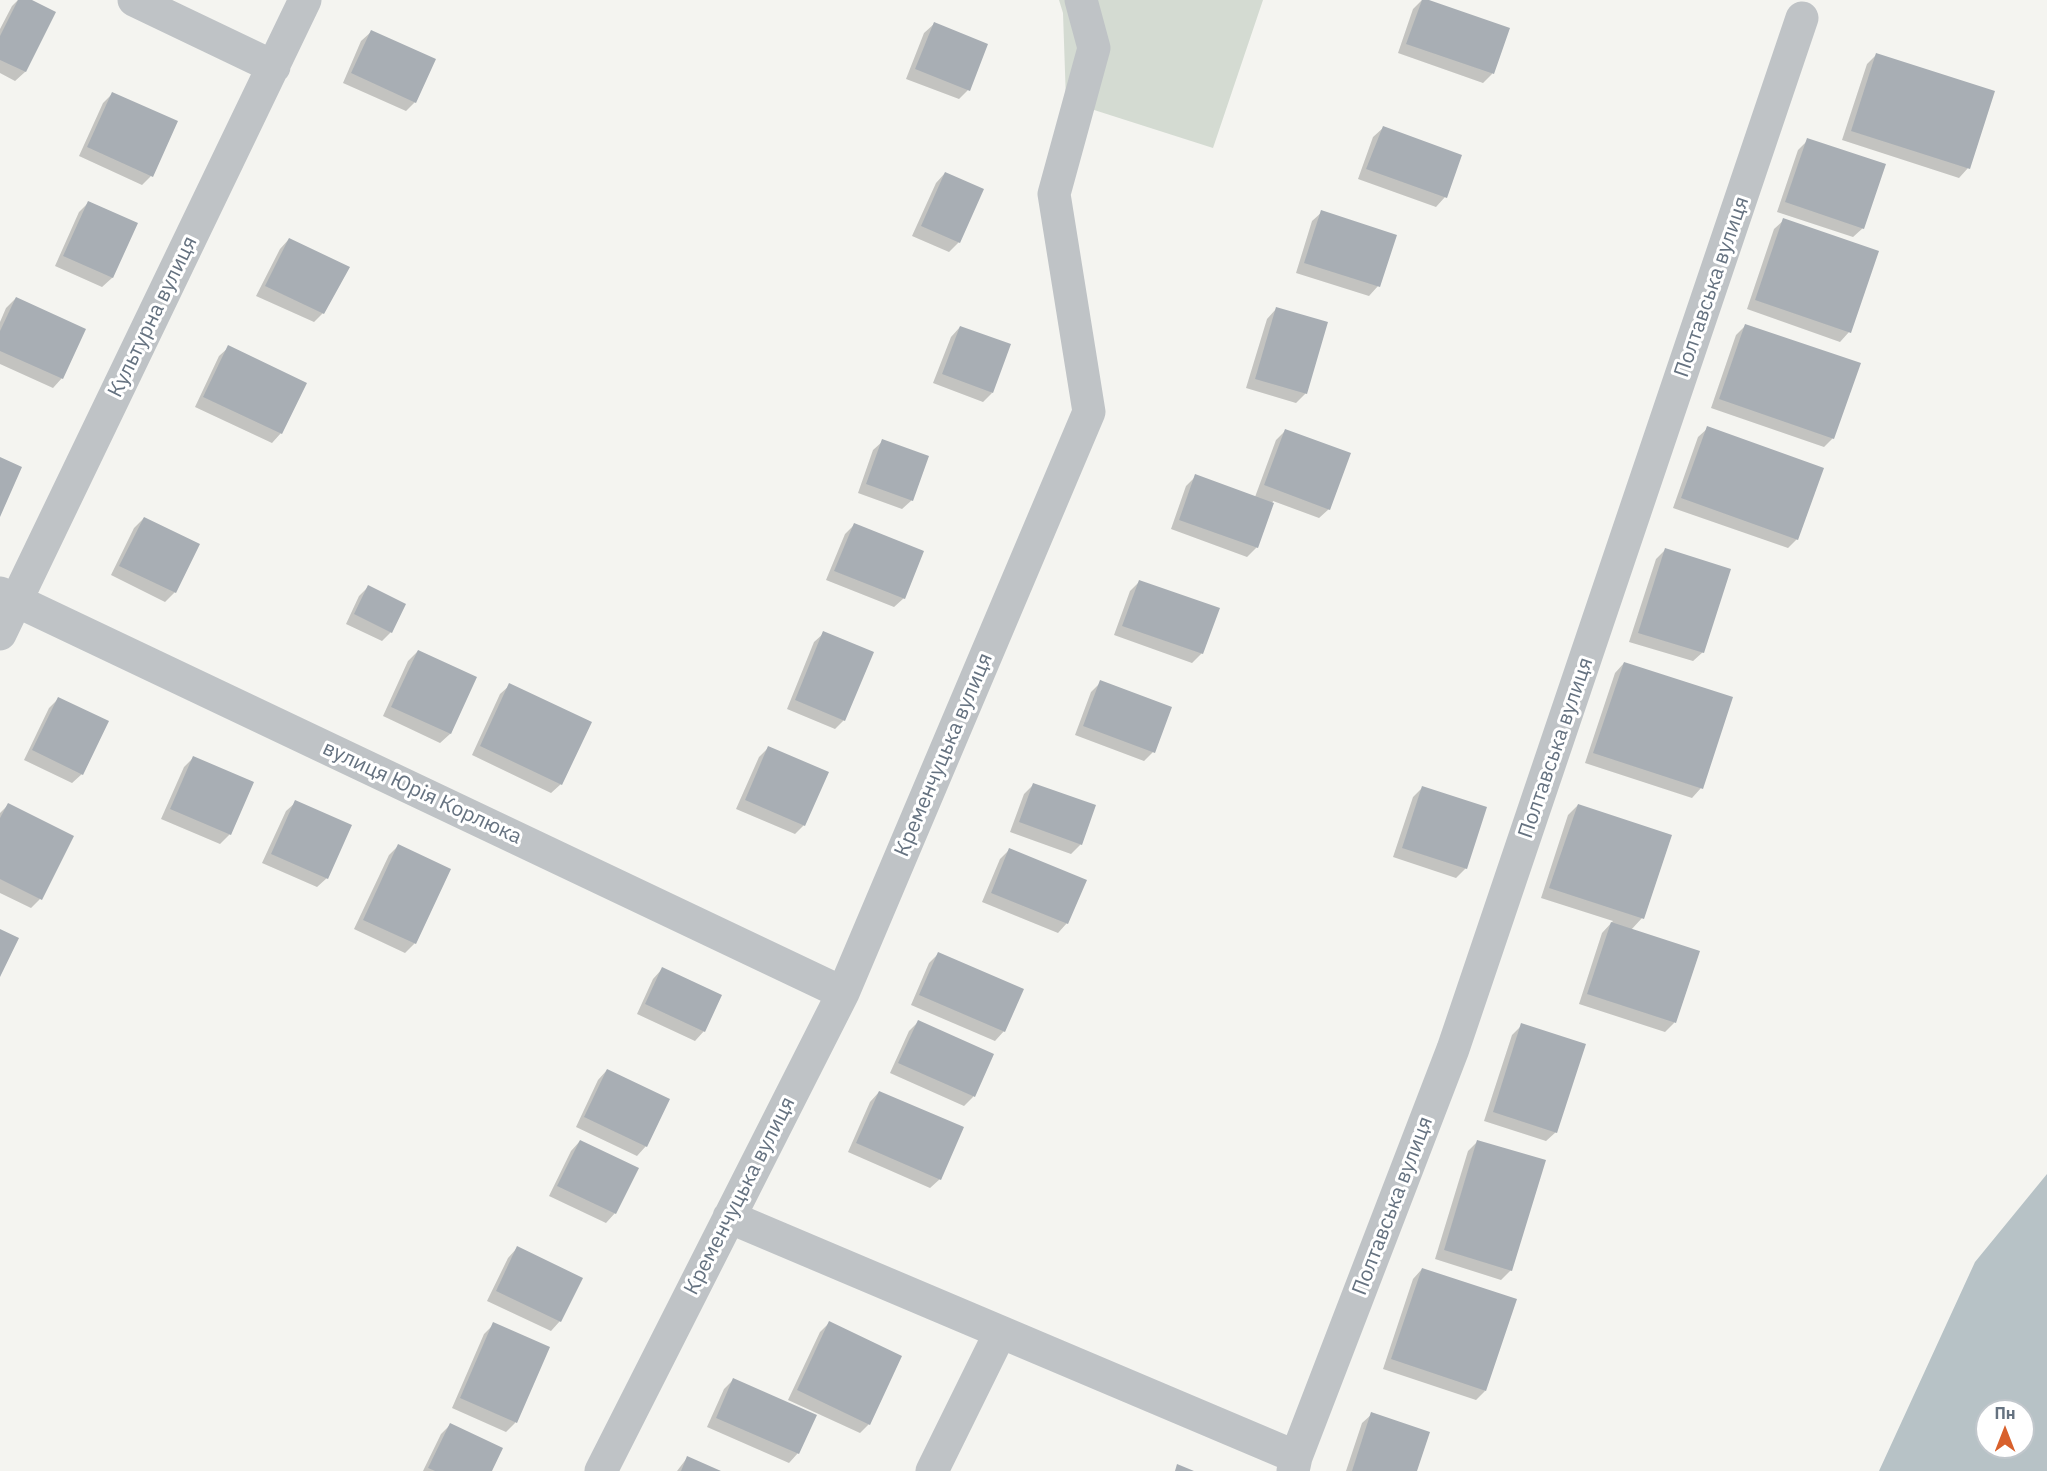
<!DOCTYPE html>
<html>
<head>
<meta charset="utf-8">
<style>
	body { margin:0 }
	#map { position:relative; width:2047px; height:1471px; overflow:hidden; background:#f4f4f0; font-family:"IBM Plex Sans",sans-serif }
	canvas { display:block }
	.north { position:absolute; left:1975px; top:1399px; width:60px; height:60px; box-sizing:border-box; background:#fff; border:2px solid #c1c7cc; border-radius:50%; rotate:0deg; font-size:16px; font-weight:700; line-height:24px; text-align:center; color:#657280 }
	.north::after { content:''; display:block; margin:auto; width:21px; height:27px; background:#d8602c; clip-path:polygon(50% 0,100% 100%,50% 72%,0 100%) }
</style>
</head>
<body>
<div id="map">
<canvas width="2047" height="1471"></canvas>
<div class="north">Пн</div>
</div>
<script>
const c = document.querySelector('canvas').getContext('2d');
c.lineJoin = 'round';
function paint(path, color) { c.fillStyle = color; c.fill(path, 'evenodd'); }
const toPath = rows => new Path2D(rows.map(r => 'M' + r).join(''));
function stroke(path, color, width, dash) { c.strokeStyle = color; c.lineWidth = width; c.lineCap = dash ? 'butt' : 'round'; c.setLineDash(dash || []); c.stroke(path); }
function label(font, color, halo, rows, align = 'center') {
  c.font = font + ' "IBM Plex Sans",sans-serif'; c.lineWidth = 6; c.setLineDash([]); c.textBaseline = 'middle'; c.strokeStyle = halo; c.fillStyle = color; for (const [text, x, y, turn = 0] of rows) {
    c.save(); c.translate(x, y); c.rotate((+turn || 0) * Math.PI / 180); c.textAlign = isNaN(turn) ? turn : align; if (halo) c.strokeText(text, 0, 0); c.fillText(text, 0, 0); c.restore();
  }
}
paint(toPath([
	[1059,0,1263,0,1213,148,1066,101,1063,13]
]), '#d4dbd2');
paint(toPath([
	[2047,1174,2047,1471,1879,1471,1975,1262],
	[1987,1411,2023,1411,2023,1447,1987,1447]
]), '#b7c2c6');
paint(toPath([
	[18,0,28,0,54,13,25,72,15,81,0,73,0,29,12,6],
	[1422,0,1508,29,1492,74,1483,83,1398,53,1413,9],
	[934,24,968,90,959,99,906,79,924,33],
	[371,32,415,102,406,111,343,83,361,41],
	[1876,55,1968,168,1959,178,1842,140,1867,64],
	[112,94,151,176,142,185,79,156,103,103],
	[1383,128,1445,197,1436,207,1358,179,1373,137],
	[1808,140,1863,228,1853,237,1777,212,1798,150],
	[945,173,959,242,949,252,912,236,936,183],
	[89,202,136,223,112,278,102,287,55,266,79,212],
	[1322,212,1378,286,1369,296,1296,273,1312,221],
	[1784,220,1849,332,1840,342,1747,309,1774,229],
	[289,239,323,313,314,322,256,296,280,249],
	[16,298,62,378,53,388,0,364,0,322,6,308],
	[1276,309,1306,393,1296,403,1246,388,1267,319],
	[1746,325,1833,438,1824,447,1711,408,1736,335],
	[960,327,992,393,983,402,933,383,951,337],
	[229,347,281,433,272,443,195,407,219,356],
	[1708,428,1797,539,1788,548,1673,508,1698,437],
	[1286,430,1329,509,1319,518,1273,501,1257,547,1247,557,1171,529,1186,486,1196,476,1255,497,1276,440],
	[883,441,912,500,902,509,858,493,873,450],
	[144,518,175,592,165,602,111,575,134,528],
	[854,525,904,598,894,607,826,580,845,534],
	[1665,550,1703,652,1693,661,1629,642,1656,559],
	[1139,582,1202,653,1192,663,1114,635,1130,591],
	[368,587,391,632,382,641,346,624,359,596],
	[824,633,844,720,835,729,787,709,814,642],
	[418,651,475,678,450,734,440,743,383,716,408,661],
	[1624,663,1701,788,1692,798,1585,763,1615,673],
	[1101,682,1153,752,1144,761,1075,735,1091,692],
	[510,685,561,784,551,793,472,755,500,694],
	[58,699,82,774,72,783,24,760,49,708],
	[768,748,804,825,795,834,736,809,759,757],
	[193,758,230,834,220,844,161,819,184,767],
	[1033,785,1081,844,1071,854,1010,832,1024,794],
	[1422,788,1466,868,1456,878,1393,857,1413,797],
	[296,802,327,878,317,887,262,863,286,811],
	[8,805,40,899,31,908,0,893,0,813],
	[1578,805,1642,918,1631,930,1698,951,1674,1023,1665,1032,1579,1004,1602,933,1613,921,1541,898,1568,815],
	[398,846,415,943,405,953,354,929,389,855],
	[1010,849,1067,923,1058,933,982,902,1000,859],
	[938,954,1004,1031,995,1041,911,1005,929,963],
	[662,969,704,1031,695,1041,637,1014,653,979],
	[918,1022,992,1055,973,1097,964,1106,890,1073,909,1031],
	[1522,1025,1556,1132,1546,1141,1484,1121,1512,1035],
	[607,1070,646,1146,637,1156,576,1127,598,1080],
	[879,1092,940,1179,930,1188,848,1152,870,1102],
	[580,1141,615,1213,606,1223,549,1196,571,1151],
	[1478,1141,1511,1270,1501,1280,1435,1259,1468,1151],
	[517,1248,560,1321,551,1331,487,1301,508,1258],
	[1422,1269,1485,1391,1476,1400,1383,1369,1413,1279],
	[829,1323,869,1424,860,1433,788,1400,820,1332],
	[494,1324,548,1348,515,1423,506,1432,452,1408,484,1334],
	[733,1380,798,1453,789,1463,707,1427,724,1389],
	[1372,1414,1416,1471,1346,1471,1362,1423],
	[450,1425,490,1471,423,1471,441,1434],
	[687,1458,717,1471,677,1471]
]), '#0003');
paint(toPath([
	[18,0,32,0,56,12,26,72,0,60,0,36],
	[1422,0,1429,0,1510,28,1494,74,1406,44],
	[934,22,988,44,970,91,915,69],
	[371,30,436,59,416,103,351,73],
	[1876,53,1995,91,1970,169,1851,131],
	[112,92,178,121,153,177,87,147],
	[1383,126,1462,155,1447,198,1366,169],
	[1807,138,1886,164,1864,229,1785,202],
	[945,172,984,189,960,243,921,226],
	[88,201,138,223,113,278,63,256],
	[1321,210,1397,235,1380,287,1304,263],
	[1783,218,1879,251,1851,333,1755,300],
	[289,238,350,267,324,314,265,286],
	[16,297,86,329,63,379,0,351,0,331],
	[1276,307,1328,322,1307,394,1255,379],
	[1745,324,1861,363,1834,439,1719,399],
	[960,326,1011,344,993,393,942,374],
	[228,345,307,383,282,434,203,397],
	[1707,426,1824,468,1798,540,1681,498],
	[1285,429,1351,453,1330,510,1264,485],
	[882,439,929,456,913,501,866,484],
	[0,457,22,467,0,517],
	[1195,474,1274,503,1258,548,1179,520],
	[144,517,200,544,176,593,119,566],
	[854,523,924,551,905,599,834,571],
	[1665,548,1731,569,1704,653,1638,633],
	[1139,580,1220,608,1203,654,1122,626],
	[368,585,406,604,392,633,354,614],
	[823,631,874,652,845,721,795,700],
	[418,650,477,677,451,734,391,707],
	[1624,662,1733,697,1703,789,1593,753],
	[1100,680,1172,707,1155,753,1083,726],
	[509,683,592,722,562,785,480,746],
	[58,697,109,721,83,775,32,750],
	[768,746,829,772,805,826,745,800],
	[193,756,254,782,231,835,170,809],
	[1033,783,1096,805,1082,845,1019,822],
	[1422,786,1487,807,1467,869,1402,848],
	[295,800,352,825,328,879,271,854],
	[8,803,74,836,42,900,0,879,0,818],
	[1578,804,1672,835,1644,919,1549,888],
	[398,844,451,869,416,944,363,920],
	[1009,848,1087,880,1068,924,991,893],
	[1611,922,1700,951,1676,1023,1587,994],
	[0,929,19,938,0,977],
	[938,952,1024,989,1005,1032,919,995],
	[662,967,722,995,705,1032,645,1004],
	[918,1020,994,1054,975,1097,898,1063],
	[1521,1023,1586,1044,1557,1133,1493,1112],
	[607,1069,670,1099,647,1147,584,1117],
	[879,1091,964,1127,941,1180,856,1143],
	[580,1140,639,1168,616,1214,557,1186],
	[1477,1140,1546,1160,1512,1271,1444,1250],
	[517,1246,583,1278,561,1322,496,1291],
	[1422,1268,1517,1299,1486,1391,1391,1359],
	[829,1321,902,1356,870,1425,797,1390],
	[493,1322,550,1347,517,1423,460,1398],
	[733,1378,817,1415,799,1454,716,1418],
	[1371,1412,1430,1432,1417,1471,1352,1471],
	[450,1423,503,1448,492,1471,435,1471,428,1468],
	[687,1456,721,1471,681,1471],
	[1177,1464,1194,1471,1175,1471]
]), '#a8aeb4');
stroke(toPath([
	[134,0,274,67],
	[0,593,843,993],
	[0,634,305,0],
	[729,1217,1296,1457],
	[601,1471,843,993,1089,412,1054,194,1094,48,1081,0],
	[932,1471,1000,1333],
	[1293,1471,1296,1457,1453,1049,1802,18]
]), '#bfc3c6', 33);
label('21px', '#657280', '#fff', [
	["Полтавська вулиця",1712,287,-71],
	["Культурна вулиця",153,317,-64],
	["Полтавська вулиця",1556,748,-71],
	["Кременчуцька вулиця",944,755,-67],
	["вулиця Юрія Корлюка",422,793,25],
	["Кременчуцька вулиця",740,1196,-63],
	["Полтавська вулиця",1393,1206,-69]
]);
</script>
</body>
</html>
